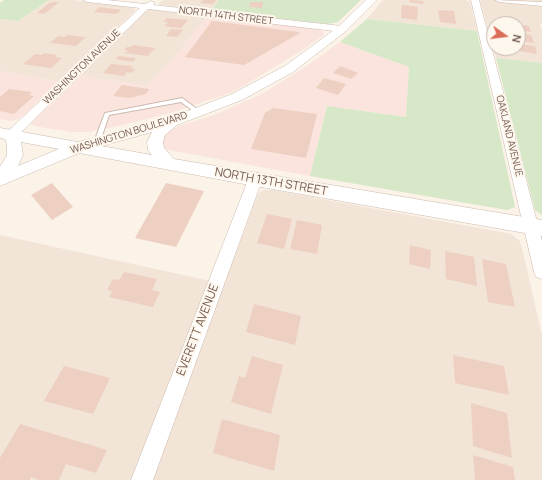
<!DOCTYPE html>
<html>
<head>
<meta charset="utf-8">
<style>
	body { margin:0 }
	#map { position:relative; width:542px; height:480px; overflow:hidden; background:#fbf2e8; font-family:Manrope,sans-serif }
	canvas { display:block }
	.north { position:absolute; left:486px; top:16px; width:40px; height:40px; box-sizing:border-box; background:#fef7ee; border:1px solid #c6b8ae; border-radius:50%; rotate:104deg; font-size:11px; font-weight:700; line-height:16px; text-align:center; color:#73594e }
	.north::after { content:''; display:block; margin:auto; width:14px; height:18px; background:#db6c57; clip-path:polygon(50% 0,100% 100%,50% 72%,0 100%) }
</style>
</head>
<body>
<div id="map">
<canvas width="542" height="480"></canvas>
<div class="north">N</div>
</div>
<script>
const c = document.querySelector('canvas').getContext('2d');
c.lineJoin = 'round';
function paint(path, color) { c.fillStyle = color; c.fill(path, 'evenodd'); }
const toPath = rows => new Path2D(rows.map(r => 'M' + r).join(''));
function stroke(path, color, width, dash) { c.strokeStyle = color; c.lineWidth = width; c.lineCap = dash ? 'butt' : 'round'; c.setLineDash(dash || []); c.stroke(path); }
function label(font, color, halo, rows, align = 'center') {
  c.font = font + ' Manrope,sans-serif'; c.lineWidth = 4; c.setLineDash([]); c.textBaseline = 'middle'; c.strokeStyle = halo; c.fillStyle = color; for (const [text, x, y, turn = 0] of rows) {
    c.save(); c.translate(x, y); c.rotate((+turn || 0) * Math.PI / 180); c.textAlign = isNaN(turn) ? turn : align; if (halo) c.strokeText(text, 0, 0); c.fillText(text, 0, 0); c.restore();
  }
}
paint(toPath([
	[49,0,72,0,131,7,135,9,135,11,60,82,0,71,0,19,18,21],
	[163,0,219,0,211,11,160,5,159,3],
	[383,0,466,0,470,2,477,31,367,19],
	[480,0,542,0,542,24,540,24,542,29,542,63,496,58],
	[494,24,518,24,518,48,494,48],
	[151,9,207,16,176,55,147,86,80,76,146,11],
	[263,190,273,190,511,234,519,240,522,248,542,335,542,480,0,480,0,235,224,284,258,194]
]), '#f2e4d7');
paint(toPath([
	[207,16,315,28,321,30,324,33,323,36,299,52,245,85,230,93,173,112,123,125,87,132,71,132,34,126,31,123,80,76,147,86,176,55],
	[340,42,409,67,406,117,327,106,310,176,164,149,162,136,170,129,214,115,260,95,304,68],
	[0,71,60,82,19,119,11,121,0,119]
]), '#fae4dd');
paint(toPath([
	[4,0,49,0,18,21,0,19,0,3],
	[219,0,361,0,338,22,328,24,211,11],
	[367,19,477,31,515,207,507,210,310,176,327,106,406,117,409,67,340,42],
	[496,58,542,63,542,215,535,210]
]), '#d6e8c7');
paint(toPath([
	[203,0,216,0,213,4,200,3],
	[409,0,424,1,423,4,409,2],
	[54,2,59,2,44,14,37,13,49,3],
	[250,2,263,2,262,8,249,7],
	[402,5,418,7,417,20,401,18],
	[99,7,121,10,116,14,94,12],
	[438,10,454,11,456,24,440,22],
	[167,18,188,20,181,28,164,26,168,22,163,22],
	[212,21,298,32,300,33,244,65,185,57],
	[518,24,529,26,531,32,518,30],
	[171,29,183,30,177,37,166,36],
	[518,33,531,35,534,43,518,41],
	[67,35,86,37,76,46,50,43,58,36,65,37],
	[518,44,535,46,537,54,519,51],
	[133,45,155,48,148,56,125,53,128,50,124,50,127,47,131,47],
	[44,53,57,55,55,57,62,58,51,68,23,64,35,54,42,55],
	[119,56,136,58,133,62,115,59],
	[111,64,132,66,131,68,135,69,132,73,127,72,124,76,103,73],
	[340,66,358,73,351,79,333,73],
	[324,78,346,84,338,95,316,88],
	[122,85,149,89,146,94,129,98,113,96],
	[9,89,32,92,29,95,34,96,14,114,0,111,0,97],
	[273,108,317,114,306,158,251,149,265,113],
	[52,183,73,207,52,220,31,195],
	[166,183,204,191,176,247,135,238],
	[267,214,292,219,284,249,257,243],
	[297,220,322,225,317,254,290,249],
	[410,245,431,250,430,269,409,264],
	[445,251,474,257,477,286,446,279],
	[482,259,506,264,515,307,488,302],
	[124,272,157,279,152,290,160,292,153,307,109,297,112,291,107,290,113,279,119,280],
	[254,304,301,316,295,345,246,332],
	[453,355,504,366,509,395,455,383],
	[252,356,283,365,271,414,231,402,239,376,245,378],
	[64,366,110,378,93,414,44,401],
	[471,403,507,413,512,458,473,446],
	[222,419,280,435,274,471,213,453],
	[20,424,107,450,96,473,66,464,59,480,39,480,31,477,30,480,0,480,0,458],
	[473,455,513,467,515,480,475,480]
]), '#eed0c2');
const service = toPath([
	[182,98,200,111,200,113,196,113,181,102,109,115,100,142,97,144,94,142,105,113,182,98]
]);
const minor = toPath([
	[83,0,107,0,145,4,151,1,155,3,153,5,342,26,346,29,342,32,148,9,15,138,7,138,5,135,7,132,140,8,87,2,83,0],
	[471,0,479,0,542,241,542,279,536,277,534,272,471,0],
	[495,0,542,2,542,6,499,2,495,0],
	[255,175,260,177,262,180,153,480,131,480,248,180,250,177,255,175]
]);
const tertiary = toPath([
	[366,0,377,0,346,31,293,72,242,100,177,125,165,135,163,142,164,148,174,159,542,220,542,236,255,186,79,153,0,186,0,167,7,155,7,145,5,139,0,138,0,128,78,142,167,119,232,94,285,66,338,27,366,0],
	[152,132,147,142,148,150,152,155,101,146,152,132],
	[21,142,59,149,18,166,23,155,21,142]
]);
stroke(service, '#ccbaaf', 2);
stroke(minor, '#ccbaaf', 1);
stroke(tertiary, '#ccbaaf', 1);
paint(service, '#fff');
paint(minor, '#fff');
paint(tertiary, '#fff');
label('10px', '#73594e', '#fef7ee', [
	["NORTH 14TH STREET",226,16,7],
	["WASHINGTON AVENUE",82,67,-44],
	["WASHINGTON BOULEVARD",129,133,-17],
	["OAKLAND AVENUE",509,136,76]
]);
label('12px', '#73594e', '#fef7ee', [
	["NORTH 13TH STREET",271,182,10],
	["EVERETT AVENUE",198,330,-69]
]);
</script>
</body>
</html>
